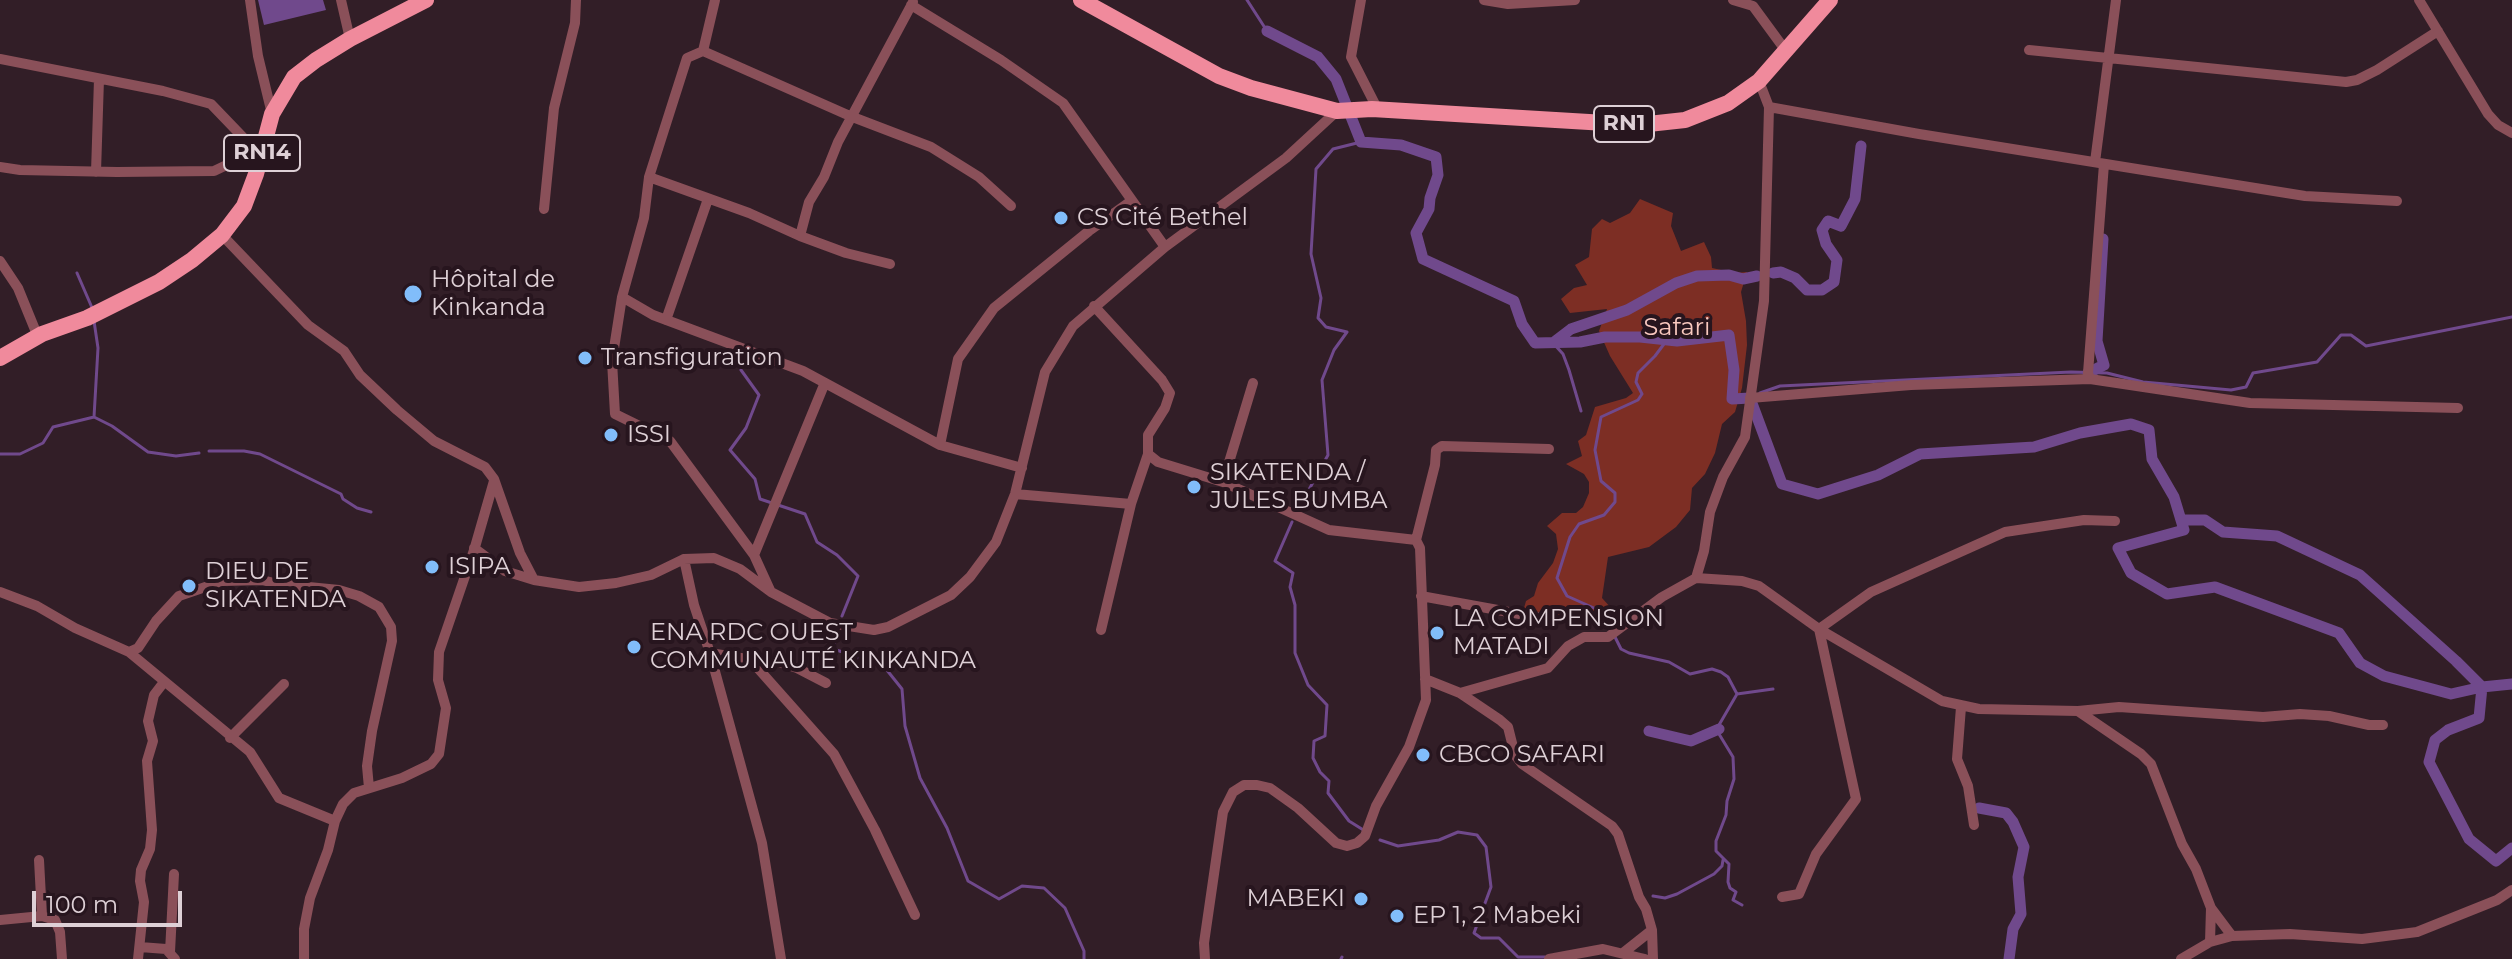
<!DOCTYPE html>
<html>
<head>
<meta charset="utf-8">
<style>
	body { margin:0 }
	#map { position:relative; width:2512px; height:959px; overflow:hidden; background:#321e27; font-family:Montserrat,sans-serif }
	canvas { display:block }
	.scale { position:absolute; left:32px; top:891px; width:150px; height:36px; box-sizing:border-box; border:4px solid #ded0d6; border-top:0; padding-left:10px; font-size:24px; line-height:28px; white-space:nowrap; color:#ded0d6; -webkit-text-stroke:6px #27151e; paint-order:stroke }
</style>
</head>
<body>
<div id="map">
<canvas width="2512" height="959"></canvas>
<div class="scale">100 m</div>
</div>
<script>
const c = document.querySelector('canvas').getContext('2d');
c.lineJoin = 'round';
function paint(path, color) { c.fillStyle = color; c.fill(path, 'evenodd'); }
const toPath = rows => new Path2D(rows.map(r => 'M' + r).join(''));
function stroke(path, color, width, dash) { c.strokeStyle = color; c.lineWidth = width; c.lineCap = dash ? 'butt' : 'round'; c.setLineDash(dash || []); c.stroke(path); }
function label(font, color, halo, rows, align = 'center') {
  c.font = font + ' Montserrat,sans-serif'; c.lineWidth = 8; c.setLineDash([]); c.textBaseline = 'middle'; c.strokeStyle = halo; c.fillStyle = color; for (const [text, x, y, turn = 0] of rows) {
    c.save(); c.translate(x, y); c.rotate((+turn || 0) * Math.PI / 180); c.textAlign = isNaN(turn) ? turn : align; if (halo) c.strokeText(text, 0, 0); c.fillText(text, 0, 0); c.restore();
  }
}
paint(toPath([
	[1640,199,1673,213,1671,226,1681,251,1704,242,1711,257,1712,268,1735,273,1747,272,1741,292,1746,321,1747,345,1742,388,1735,412,1722,424,1715,453,1705,474,1692,488,1690,510,1676,527,1649,547,1608,557,1602,598,1612,609,1597,617,1552,616,1524,608,1526,601,1534,596,1538,583,1553,563,1558,549,1556,534,1547,526,1562,513,1576,513,1583,507,1589,493,1589,482,1584,474,1566,464,1582,456,1578,441,1586,435,1595,407,1626,398,1633,393,1610,356,1599,331,1607,309,1570,313,1561,299,1574,288,1587,285,1575,265,1589,257,1592,229,1602,219,1610,223,1630,213]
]), '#7d2e24');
paint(toPath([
	[258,0,323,0,326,10,264,25]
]), '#70498c');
stroke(toPath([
	[1247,0,1267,31],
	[77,273,93,310],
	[1553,343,1563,354,1569,370,1581,411],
	[741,370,759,395,746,428,730,450,755,479,760,499,805,514,817,542,837,555,858,576,842,616],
	[1760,393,1780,386,2071,372,2107,373,2143,382,2231,390,2246,387,2253,373,2317,362,2341,335,2351,335,2366,346,2512,317],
	[94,417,112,426,148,452,176,456,199,453],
	[209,451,244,451,260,454,341,494,343,499,357,508,371,512],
	[0,454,20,454,43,443,53,427,94,417,98,348,94,321],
	[1300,506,1328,455,1322,380,1334,350,1347,332,1326,327,1318,318,1321,298,1311,254,1316,169,1333,149,1361,142],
	[1292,522,1275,561,1293,573,1290,587,1295,605,1295,653,1308,685,1327,705,1325,736,1314,741,1313,758,1320,772,1329,781,1328,793,1349,821,1365,831],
	[1614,629,1614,617,1567,596,1557,578,1570,537,1579,524,1604,515,1615,502,1615,493,1601,481,1595,450,1601,417,1638,400,1642,394,1636,382,1638,373,1655,356,1667,340],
	[837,633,833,649,862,658,886,669,902,689,905,726,920,778,947,828,968,881,999,899,1022,886,1044,888,1065,908,1084,951,1084,959],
	[1615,637,1621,649,1629,653,1669,662,1690,674,1712,669,1721,672,1728,677,1737,694,1773,689],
	[1737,694,1719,725,1719,734,1733,757,1734,779,1727,801,1726,815,1716,841,1716,851,1729,864,1728,882,1730,888,1736,892,1733,900,1742,905],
	[1380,840,1398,846,1439,840,1458,832,1477,835,1486,847,1491,887,1474,933,1481,938,1499,938,1518,957,1545,957],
	[1653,896,1665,898,1677,894,1714,874,1722,866,1723,860],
	[1341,959,1342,957]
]), '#70498c', 3);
stroke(toPath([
	[1267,31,1318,57,1336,79,1361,142,1401,145,1436,157,1438,175,1430,198,1429,209,1416,233,1423,259,1514,301,1522,324,1535,343,1580,342,1605,337,1640,337,1677,341,1729,335,1734,370,1732,399,1750,398,1782,484,1818,494,1878,475,1920,454,2034,447,2080,433,2131,424,2149,430,2152,459,2174,497,2184,530,2118,548,2131,573,2167,594,2215,587,2339,633,2360,663,2384,676,2451,694,2482,687,2512,684],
	[1773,273,1781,272,1795,278,1807,290,1822,290,1834,282,1837,260,1826,244,1822,230,1828,221,1841,226,1855,199,1861,146],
	[1554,342,1571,329,1627,310,1676,283,1697,276,1729,275,1743,279,1757,276],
	[2088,373,2104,365,2097,341,2103,239],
	[2181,520,2205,520,2223,532,2277,536,2360,575,2456,661,2482,687,2479,718,2448,730,2435,740,2429,762,2469,839,2496,861,2512,848],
	[1649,731,1691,741,1719,729],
	[1979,808,2006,813,2013,822,2024,847,2018,877,2021,914,2013,929,2009,959]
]), '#70498c', 11);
stroke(toPath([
	[250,0,258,56,272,114],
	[341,0,350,39],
	[715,0,703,51,850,116,931,147,979,177,1011,206],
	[1361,0,1351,57,1378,110],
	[1484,0,1508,4,1575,0],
	[1733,0,1753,6,1786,51],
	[2419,0,2488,114,2498,125,2512,133],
	[911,5,1001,60,1063,103,1165,247],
	[2029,50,2346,82,2357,80,2377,70,2438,31],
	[703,51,687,58,649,177,644,218,622,297,612,361,615,414,670,441,754,555,770,590],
	[0,59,163,91,211,104,261,156],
	[1769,107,1919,134,2305,196,2397,201],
	[2095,162,2116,0],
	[0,167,20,170,117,172,214,171,256,151],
	[96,172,99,79],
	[649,177,749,213,800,236,846,253,890,264],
	[544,209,554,108,575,23,576,0],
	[222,235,308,325,344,351,360,375,397,410,434,441,485,467,494,479,520,553,534,580,579,587,616,583,651,575,684,559,714,558,740,569,771,592,830,623,874,630,888,627,951,595,970,577,996,542,1015,494,1045,372,1073,326,1165,247,1286,158,1337,111],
	[800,236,809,202,824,177,838,142,913,2],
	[0,261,18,288,38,337],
	[622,297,653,315,803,371,940,445,1022,468],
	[666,320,708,199],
	[2090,379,2088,373,2104,164],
	[1750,398,1911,385,2090,379,2250,403,2458,408],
	[940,445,958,359,994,308,1089,231,1131,201],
	[1148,454,1158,462,1223,482,1329,530,1416,540],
	[1223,482,1253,383],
	[1015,494,1131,504,1148,454,1148,435,1165,408,1170,393,1162,380,1094,306],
	[2115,521,2084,520,2005,532,1871,592,1819,629,1942,701,1979,709,2078,711,2141,754,2151,764,2182,844,2196,869,2211,908,2232,936],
	[474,548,505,571,534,580],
	[754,555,824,385],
	[684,559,694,605,710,653,762,843,781,959],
	[1696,578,1742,581,1759,586,1819,629,1856,799,1816,854,1799,894,1782,897],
	[0,592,37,606,75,628,129,652,250,752,279,798,335,821],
	[1421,596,1547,619],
	[1101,630,1131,504],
	[129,652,138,648,156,621,179,596,223,581,262,580,278,584,339,590,359,596,379,607,391,627,392,641,372,731,367,766,369,788],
	[710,653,747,659,755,665,834,754,875,830,915,915],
	[747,659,756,657,776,661,797,668,826,683],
	[1425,679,1460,693,1500,720,1508,727,1515,755,1522,764,1612,826,1618,834,1639,897,1646,909,1652,930,1653,959],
	[1460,693,1548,668,1568,646,1584,637,1608,637,1662,597,1696,578,1704,551,1710,512,1723,477,1745,437,1764,301,1769,107,1759,81],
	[1961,707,1957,759,1968,786,1974,825],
	[2078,711,2119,707,2263,717,2300,714,2329,716,2369,725,2383,725],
	[230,738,284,684],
	[39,860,42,916],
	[0,920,42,916,55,920,60,932,62,959],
	[2210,942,2211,908],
	[140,947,166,949,175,959],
	[170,952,174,874],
	[1623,953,1652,930],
	[138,959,144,902,140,881,141,870,150,849,152,830,147,761,153,741,148,721,154,695,164,682],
	[304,959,304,929,310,898,328,850,335,821,343,804,354,793,402,778,431,764,439,754,446,708,438,680,439,652,475,547,494,481],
	[1205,959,1204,943,1223,812,1233,792,1244,785,1257,785,1270,788,1298,808,1336,843,1347,846,1357,843,1365,836,1376,806,1409,747,1426,700,1420,548,1416,540,1435,465,1436,450,1442,446,1549,449],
	[1549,959,1603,949,1645,959],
	[2181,959,2210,942,2232,936,2290,934,2362,939,2417,932,2497,900,2512,890]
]), '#8a5059', 10);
stroke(toPath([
	[1081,0,1219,76,1251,88,1337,111,1372,109,1639,125,1685,120,1728,103,1759,81,1830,0],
	[0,358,42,334,87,318,159,282,192,260,222,235,244,206,256,174,272,114,294,77,316,60,350,39,426,0]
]), '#f08a9c', 16);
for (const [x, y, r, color] of [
	[1061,218,8,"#81bdfa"],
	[413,294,10,"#81bdfa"],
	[585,358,8,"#81bdfa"],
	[611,435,8,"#81bdfa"],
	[1194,487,8,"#81bdfa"],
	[432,567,8,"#81bdfa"],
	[189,586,8,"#81bdfa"],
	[1437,633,8,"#81bdfa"],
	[634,647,8,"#81bdfa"],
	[1423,755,8,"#81bdfa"],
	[1361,899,8,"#81bdfa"],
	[1397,916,8,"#81bdfa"]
]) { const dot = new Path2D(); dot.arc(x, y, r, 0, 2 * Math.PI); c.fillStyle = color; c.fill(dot); stroke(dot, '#27151e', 3); }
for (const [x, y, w] of [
	[1624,124,60],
	[262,153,76]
]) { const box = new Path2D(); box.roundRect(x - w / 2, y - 18, w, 36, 6); c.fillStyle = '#27151e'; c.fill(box); stroke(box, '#ded0d6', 2); }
label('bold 22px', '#ded0d6', null, [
	["RN1",1624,124],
	["RN14",262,153]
]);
label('24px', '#ded0d6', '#27151e', [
	["CS Cité Bethel",1077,218],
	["Hôpital de",431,280],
	["Kinkanda",431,308],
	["Transfiguration",601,358],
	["ISSI",627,435],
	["SIKATENDA /",1210,473],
	["JULES BUMBA",1210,501],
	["ISIPA",448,567],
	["DIEU DE",205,572],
	["SIKATENDA",205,600],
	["LA COMPENSION",1453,619],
	["MATADI",1453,647],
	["ENA RDC OUEST",650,633],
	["COMMUNAUTÉ KINKANDA",650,661],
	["CBCO SAFARI",1439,755],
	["MABEKI",1345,899,"right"],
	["EP 1, 2 Mabeki",1413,916]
], 'left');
label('24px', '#f9c8bf', '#27151e', [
	["Safari",1677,328]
]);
</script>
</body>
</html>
